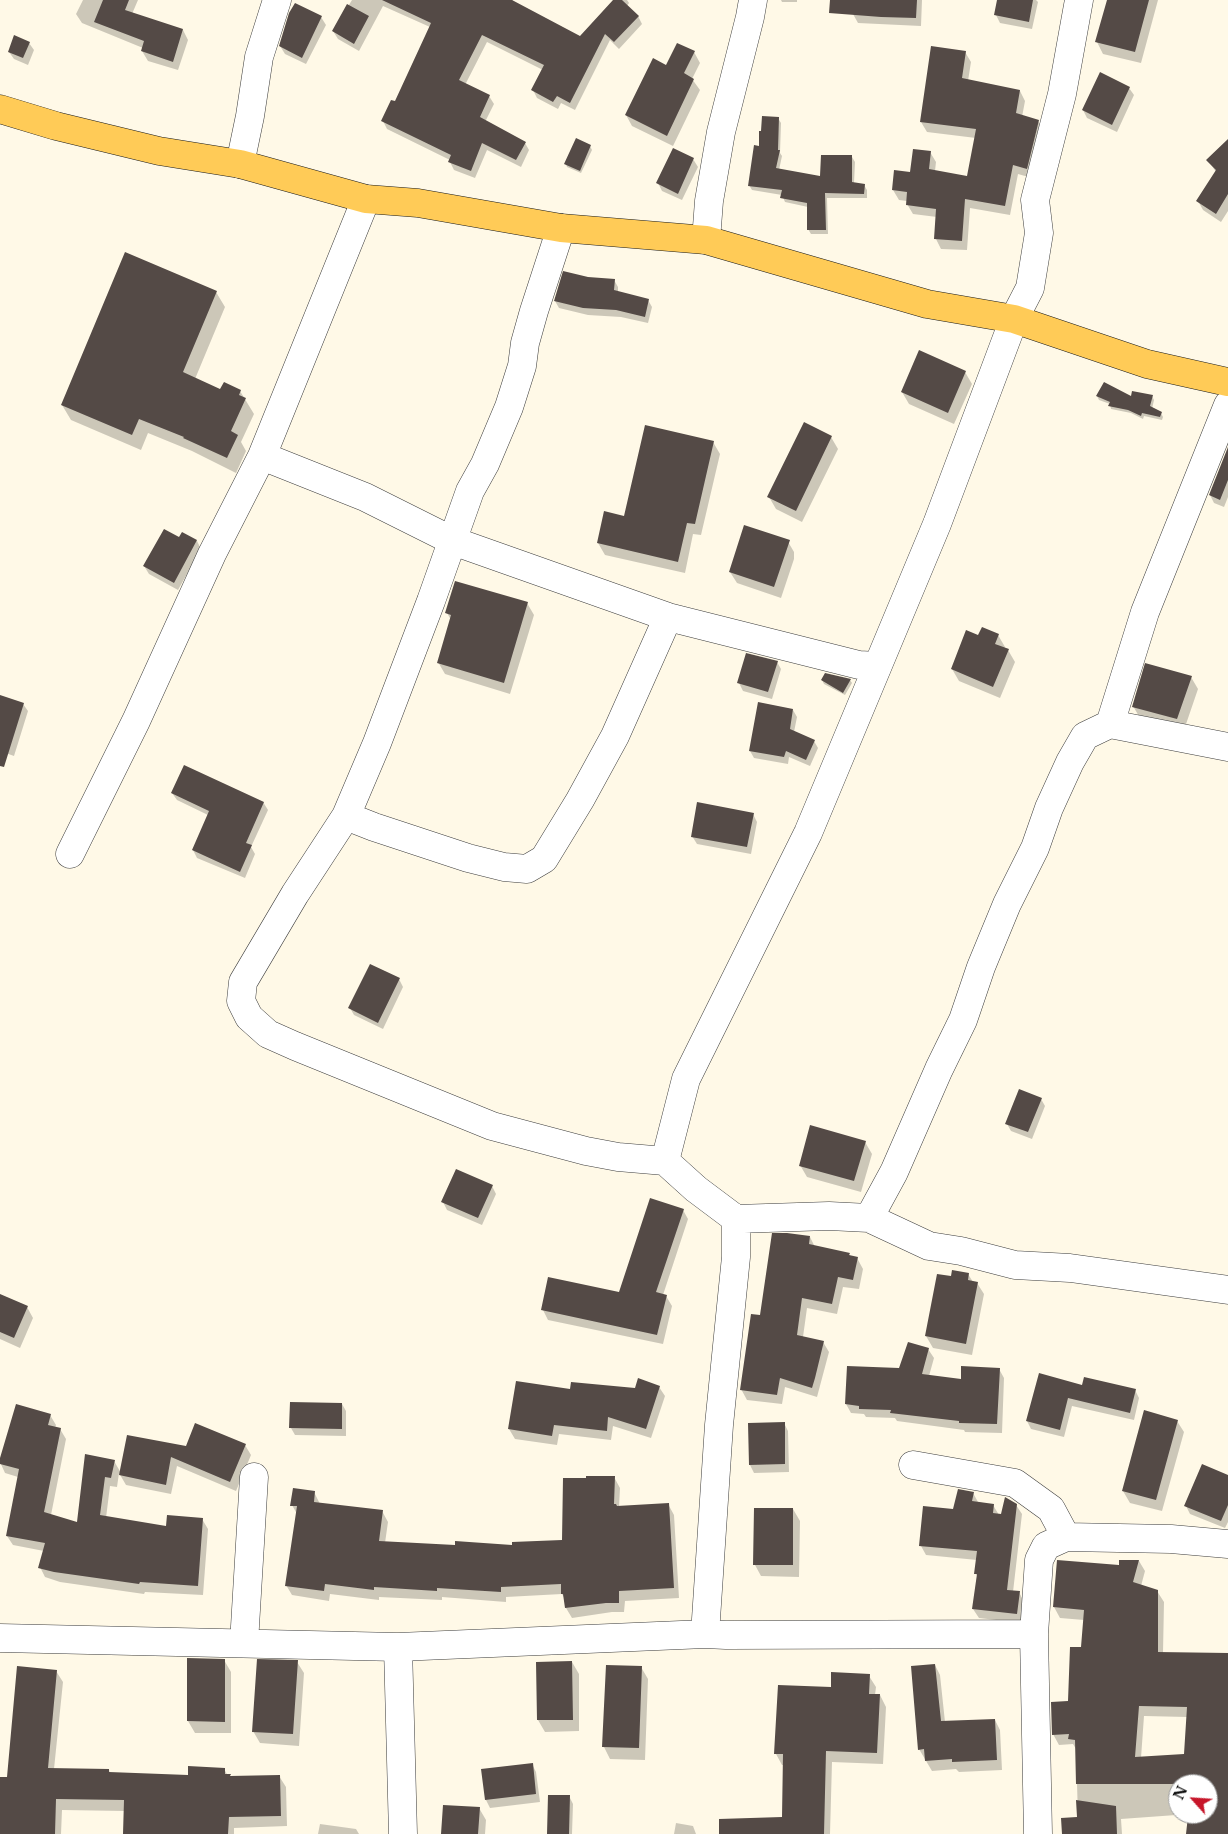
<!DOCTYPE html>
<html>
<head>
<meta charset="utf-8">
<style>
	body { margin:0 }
	#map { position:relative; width:1228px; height:1834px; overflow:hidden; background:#fff9e7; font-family:"Libre Baskerville",serif }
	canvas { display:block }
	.north { position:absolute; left:1168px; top:1774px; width:50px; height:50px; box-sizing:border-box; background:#fff; border:1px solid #9d9d9d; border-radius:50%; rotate:296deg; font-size:14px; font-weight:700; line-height:20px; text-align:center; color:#0a0a0a }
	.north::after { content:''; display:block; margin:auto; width:18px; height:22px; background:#c7162a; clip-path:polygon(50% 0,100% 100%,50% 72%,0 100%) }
</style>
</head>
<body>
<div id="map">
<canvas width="1228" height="1834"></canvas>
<div class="north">N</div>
</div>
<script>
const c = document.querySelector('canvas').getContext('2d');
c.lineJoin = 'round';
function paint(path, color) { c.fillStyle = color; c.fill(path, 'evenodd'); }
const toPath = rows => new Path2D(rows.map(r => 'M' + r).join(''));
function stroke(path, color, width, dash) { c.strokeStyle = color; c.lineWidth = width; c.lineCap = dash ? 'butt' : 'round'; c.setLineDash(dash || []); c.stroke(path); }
paint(toPath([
	[83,0,138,0,132,14,183,30,188,40,178,70,148,61,142,51,143,48,82,23,76,14],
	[352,0,513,0,512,2,580,38,614,0,627,0,629,3,627,6,638,16,642,24,619,49,610,40,575,110,561,103,558,109,537,98,533,90,543,70,487,42,465,85,489,96,494,104,485,122,525,143,529,150,521,167,487,150,475,178,454,170,450,162,450,160,387,129,383,121,395,103,430,27,383,6,359,51,338,39,333,31],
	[781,0,797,0,797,2,782,2],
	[854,0,922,0,921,26,858,23,853,14],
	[999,0,1036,0,1038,2,1032,29,1000,23,996,15],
	[1108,0,1158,0,1141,63,1103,54,1097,42],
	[321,17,326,25,306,64,285,54,280,46],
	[29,43,34,50,28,65,14,59,9,52],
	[694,52,700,63,692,79,700,90,673,146,632,126,626,115,666,66],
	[965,52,971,62,968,81,1020,91,1025,101,1022,117,1038,121,1044,131,1032,178,1018,174,1010,215,970,208,967,250,941,249,936,239,937,217,913,214,907,204,907,201,899,200,893,190,930,152,936,162,935,171,968,177,976,138,927,132,921,122],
	[1129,88,1134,95,1117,132,1087,118,1083,110],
	[778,118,781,123,780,153,782,156,779,170,822,178,852,157,855,162,854,183,864,185,867,190,867,198,827,198,828,234,811,234,808,229,808,207,785,202,782,195,752,190,749,185,761,148],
	[1228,141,1228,211,1221,222,1203,210,1198,201,1216,172,1208,160],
	[590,146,592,150,581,173,567,167,566,164],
	[693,159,698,167,682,200,662,191,658,183],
	[588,278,614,280,618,287,618,292,648,300,652,307,648,323,621,317,588,315,559,308,555,301],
	[216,292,225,307,195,379,221,391,240,391,254,414,241,442,246,451,236,473,192,451,148,433,141,450,71,420,62,405],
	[965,372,972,384,954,424,909,404,902,392],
	[1097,396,1132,398,1152,396,1154,400,1152,409,1161,413,1163,417,1162,420,1144,416,1143,419,1131,413,1111,409,1110,404,1099,400],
	[831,437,838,449,802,522,776,509,769,497],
	[713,442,720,454,701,535,693,534,685,573,605,555,598,543,625,517],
	[1228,460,1228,497,1224,507,1214,503,1210,495],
	[182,533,197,541,201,549,178,590,149,574,144,566,180,539],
	[787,540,794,552,794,559,781,598,737,583,730,572],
	[527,603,534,615,510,694,445,674,438,662,451,620,447,613],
	[998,635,1005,647,1004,649,1008,650,1015,662,1000,698,959,681,952,669,979,637],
	[777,662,781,669,772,699,743,691,739,683],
	[1191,677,1198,689,1184,730,1140,718,1133,706],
	[822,680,850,680,852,683,845,695,824,684],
	[0,701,23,704,28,711,14,756,0,751],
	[793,710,797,717,794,732,814,741,818,748,810,766,789,757,788,764,754,758,750,751],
	[172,793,263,802,268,810,251,847,255,854,245,878,197,858,193,850,208,815,177,800],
	[753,814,757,822,751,854,697,844,692,836],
	[399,979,403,987,383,1029,354,1015,350,1008],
	[1041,1099,1045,1106,1032,1139,1011,1131,1007,1124],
	[865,1142,872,1154,861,1192,807,1177,800,1165],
	[492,1186,496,1194,482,1225,447,1210,443,1202],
	[683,1210,688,1219,663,1295,666,1296,672,1306,663,1344,548,1320,543,1310,620,1293],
	[810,1237,815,1247,849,1254,851,1257,857,1258,863,1269,859,1289,843,1287,837,1314,807,1308,803,1337,823,1342,829,1352,817,1397,785,1387,782,1404,747,1400,741,1389,761,1317],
	[968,1274,973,1282,977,1283,984,1294,972,1355,933,1348,926,1336,952,1278],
	[0,1295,27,1307,33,1318,20,1348,0,1339],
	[928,1349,934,1358,929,1376,962,1380,999,1369,1004,1378,1002,1433,965,1432,964,1430,897,1421,895,1418,866,1417,864,1414,851,1413,846,1404],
	[1083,1386,1135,1390,1139,1398,1134,1420,1072,1406,1064,1437,1031,1429,1027,1421],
	[659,1387,665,1396,651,1438,613,1426,611,1440,559,1434,557,1445,515,1439,509,1429,571,1390,636,1390],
	[342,1404,346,1411,346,1436,295,1435,291,1428],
	[50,1415,56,1425,55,1428,60,1429,66,1439,51,1515,78,1523,114,1461,121,1473,186,1447,245,1445,251,1455,236,1491,177,1466,171,1494,126,1485,119,1473,117,1487,110,1486,106,1518,168,1528,202,1519,208,1529,203,1595,145,1592,144,1594,60,1582,45,1577,40,1567,44,1551,13,1545,7,1536,18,1477,5,1473,0,1462],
	[1177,1421,1184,1432,1162,1511,1130,1503,1123,1491],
	[784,1423,788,1431,789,1472,754,1473,750,1465,749,1424],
	[1228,1476,1228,1522,1225,1528,1190,1514,1186,1506],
	[614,1477,620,1488,619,1507,668,1504,674,1515,679,1598,625,1601,624,1612,612,1612,572,1618,566,1608,565,1599,562,1594,506,1597,506,1602,442,1597,442,1600,379,1597,379,1600,330,1594,329,1601,292,1595,286,1585,297,1514,292,1505,314,1492,320,1504,382,1511,388,1522,385,1543,456,1547,513,1546,563,1541],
	[973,1493,978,1502,993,1505,999,1515,1001,1515,1016,1505,1022,1514,1013,1592,1019,1592,1024,1602,1022,1623,979,1618,973,1609,978,1577,975,1573,977,1560,926,1555,921,1546,954,1510],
	[793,1509,800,1521,799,1577,761,1576,755,1565],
	[1058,1561,1120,1566,1139,1561,1145,1571,1141,1586,1157,1591,1164,1602,1163,1653,1228,1655,1228,1834,1187,1834,1190,1814,1121,1819,1122,1834,1064,1834,1078,1818,1076,1749,1073,1744,1059,1745,1053,1734,1070,1702,1082,1648,1084,1620,1060,1618,1054,1607],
	[1144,1716,1187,1717,1185,1755,1141,1758],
	[1178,1784,1208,1784,1208,1814,1178,1814],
	[188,1659,224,1660,231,1672,231,1733,195,1733,188,1721],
	[297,1662,304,1673,299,1746,260,1743,253,1731],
	[572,1662,579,1674,579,1731,545,1732,538,1720,538,1663],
	[935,1665,940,1675,945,1722,995,1720,1000,1730,1002,1770,959,1772,956,1769,932,1771,919,1749],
	[641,1667,648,1679,645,1760,610,1759,604,1747],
	[56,1671,63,1682,54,1769,109,1770,110,1773,189,1776,224,1769,228,1776,231,1778,279,1776,286,1787,287,1826,234,1828,234,1834,124,1834,125,1811,62,1810,61,1834,0,1834,0,1778,8,1779],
	[869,1676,876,1687,875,1695,880,1695,886,1707,883,1764,832,1762,830,1834,746,1834,783,1819,784,1765,782,1765,776,1754,832,1689],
	[532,1764,536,1772,540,1802,490,1808,486,1800,483,1770],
	[569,1796,573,1804,572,1834,548,1834],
	[479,1808,486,1820,485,1834,442,1834],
	[676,1823,693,1826,696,1834,674,1834],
	[320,1824,356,1829,359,1834,318,1834]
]), '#0003');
paint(toPath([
	[103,0,129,0,125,10,183,29,173,62,141,51,144,41,94,22],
	[382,0,512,0,580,36,613,0,622,0,639,16,614,42,605,34,570,103,557,96,553,102,531,90,544,65,482,35,459,80,490,95,480,117,526,142,516,160,482,143,471,171,448,162,451,155,381,121,391,100,395,101,431,23],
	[830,0,917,0,916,18,881,17,829,13],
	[997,0,1033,0,1029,22,994,15],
	[1107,0,1149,0,1135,52,1095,42],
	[295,3,322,16,302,58,279,46,289,13],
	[347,4,369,16,354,44,332,31],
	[14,35,30,42,23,58,8,52],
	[677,43,695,51,684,73,694,79,667,136,625,115,653,58,666,65],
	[931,46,966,51,962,78,1020,90,1016,113,1039,120,1027,169,1013,165,1005,206,965,199,962,241,934,239,936,209,906,205,907,192,892,190,894,170,910,172,913,149,931,151,929,169,967,176,976,129,920,122],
	[1100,72,1130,87,1112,125,1082,110],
	[762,116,779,117,778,150,780,150,776,168,820,176,821,155,852,155,852,182,865,184,864,194,825,193,826,230,807,230,807,203,780,198,782,190,748,186,754,145,759,146,759,131,761,131],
	[576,138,591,145,580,171,564,164],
	[1228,139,1228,194,1216,214,1196,201,1216,170,1206,160],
	[673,148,694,158,678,194,656,183],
	[125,252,217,291,183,372,220,389,224,382,241,390,239,395,246,398,231,431,238,435,227,458,183,438,184,437,139,419,132,435,61,405],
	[563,271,588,277,615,279,614,290,649,299,645,317,616,310,583,308,554,301],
	[919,350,966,371,948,413,901,392],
	[1104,382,1131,396,1132,391,1153,395,1150,406,1162,412,1160,417,1142,413,1141,416,1128,410,1108,406,1110,402,1096,396],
	[804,422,832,436,796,511,767,497],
	[645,425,714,441,695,524,687,523,678,562,597,543,604,511,624,516],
	[1228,447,1228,480,1220,500,1209,495],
	[744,525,790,540,774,587,729,572],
	[164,529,179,537,182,532,197,540,174,583,143,566],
	[455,581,528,602,504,683,437,663,451,615,445,613],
	[982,627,999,634,995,644,1009,649,993,687,951,669,966,630,978,635],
	[746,653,778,661,768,692,737,683],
	[1145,663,1192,676,1177,719,1132,707],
	[825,673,851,679,843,693,821,680],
	[0,695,24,703,4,767,0,766],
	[758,702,793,709,790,729,815,740,806,760,786,751,784,757,749,751],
	[184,765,264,802,246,843,252,845,240,872,192,850,209,811,171,793],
	[697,802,754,813,747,847,691,837],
	[370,964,400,978,378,1023,348,1008],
	[1019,1089,1042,1098,1028,1132,1005,1124],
	[810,1125,866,1141,854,1181,799,1166],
	[456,1169,493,1185,478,1218,441,1202],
	[650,1198,684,1209,656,1292,667,1295,657,1335,541,1310,548,1277,619,1292],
	[772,1233,787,1233,810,1236,809,1244,850,1253,849,1255,858,1257,853,1280,838,1277,832,1304,802,1298,797,1335,824,1341,815,1378,812,1388,780,1378,777,1395,740,1390,751,1314,760,1315],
	[952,1270,969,1273,968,1280,978,1282,966,1344,925,1336,937,1274,951,1276],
	[0,1294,28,1306,14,1338,0,1332],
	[908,1342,929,1348,922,1374,961,1379,961,1366,1000,1368,997,1424,959,1423,959,1421,890,1413,891,1410,859,1409,859,1406,845,1404,847,1366,899,1368],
	[1039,1373,1082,1385,1084,1377,1136,1389,1130,1413,1068,1398,1060,1430,1026,1421],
	[638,1378,660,1386,646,1429,608,1417,607,1431,554,1425,552,1436,508,1429,516,1381,570,1389,571,1382,635,1388],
	[290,1402,342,1403,342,1429,289,1428],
	[16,1404,51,1414,48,1425,61,1428,44,1512,77,1522,85,1454,115,1460,111,1478,105,1477,100,1515,166,1526,167,1515,203,1518,198,1586,140,1582,139,1584,54,1572,38,1568,45,1543,6,1536,19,1469,0,1464,0,1458],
	[1144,1410,1178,1420,1156,1500,1122,1491],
	[785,1422,785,1464,749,1465,748,1423],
	[195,1423,246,1444,230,1482,171,1457,166,1485,119,1475,127,1435,186,1446],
	[1202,1464,1228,1475,1228,1505,1221,1521,1184,1506],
	[586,1476,615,1476,614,1504,616,1504,617,1506,669,1503,674,1588,619,1591,619,1603,606,1603,565,1608,563,1594,561,1594,561,1584,501,1587,501,1592,437,1588,437,1591,374,1587,374,1590,325,1584,324,1591,285,1586,297,1506,290,1506,293,1488,315,1491,314,1502,383,1510,379,1541,455,1545,455,1541,512,1545,512,1542,562,1540,563,1478,586,1478],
	[958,1489,974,1492,972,1501,994,1504,993,1513,1001,1514,1005,1497,1017,1504,1007,1590,1020,1591,1017,1614,972,1609,977,1574,974,1574,977,1551,919,1546,923,1506,953,1509],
	[754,1508,793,1508,793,1565,753,1565],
	[1057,1560,1119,1565,1119,1560,1139,1560,1133,1582,1158,1590,1158,1652,1228,1653,1228,1834,1186,1834,1188,1816,1208,1819,1208,1784,1076,1784,1075,1740,1068,1739,1069,1734,1052,1735,1051,1702,1068,1701,1070,1647,1081,1647,1084,1610,1053,1607],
	[1139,1706,1187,1707,1184,1754,1135,1757],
	[187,1658,225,1659,225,1722,187,1721],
	[257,1659,298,1660,293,1734,252,1732],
	[572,1661,573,1720,537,1720,536,1662],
	[935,1664,941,1721,995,1719,997,1760,952,1762,952,1759,925,1761,924,1749,918,1750,911,1666],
	[606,1665,642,1666,639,1748,602,1747],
	[17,1666,57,1670,48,1768,109,1769,109,1772,188,1775,188,1766,225,1768,225,1774,231,1774,230,1776,280,1775,281,1816,229,1817,228,1834,123,1834,124,1800,56,1799,55,1834,0,1834,0,1777,7,1777],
	[831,1672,870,1674,869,1694,880,1694,877,1753,826,1751,824,1834,719,1834,719,1819,782,1817,783,1754,774,1754,778,1685,831,1687],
	[533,1763,536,1794,485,1800,481,1769],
	[548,1795,570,1795,569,1834,547,1834],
	[1076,1800,1116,1806,1117,1834,1062,1834,1061,1818,1077,1817],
	[443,1805,480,1807,478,1834,441,1834]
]), '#544a46');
const minor = toPath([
	[240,164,250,116,259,57,277,0],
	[366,199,262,456,365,497,453,541,668,617,859,665,877,666],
	[561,228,534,311,525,343,522,366,509,407,485,464,470,491,431,601,377,743,346,816,295,894,243,982,241,1001,249,1017,268,1034,295,1046,492,1126,586,1151,618,1157,665,1161,686,1079,808,833,937,524,1014,319,1030,288,1039,233,1035,200,1062,94,1079,0],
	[706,240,709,201,721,132,750,17,753,0],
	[1110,724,1145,612,1228,405],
	[346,816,374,827,468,858,504,867,527,869,544,859,580,800,615,736,668,617],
	[70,854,136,721,212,554,262,456],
	[665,1161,696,1189,736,1219],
	[869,1218,929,1246,961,1251,1015,1265,1070,1268,1228,1290],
	[913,1465,1015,1483,1051,1509,1066,1537],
	[705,1634,719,1425,736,1257,736,1219,829,1216,869,1218,894,1172,939,1069,963,1020,981,967,1007,904,1035,848,1049,808,1070,762,1085,736,1110,724,1228,747],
	[0,1638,398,1647,705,1634,726,1635,1034,1634],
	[244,1643,254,1477],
	[398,1647,403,1834],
	[1038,1834,1034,1634,1039,1560,1046,1546,1066,1537,1171,1539,1228,1544]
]);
const major = toPath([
	[0,109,56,126,159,151,240,164,366,199,418,203,561,228,706,240,927,304,1014,319,1147,364,1228,382]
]);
stroke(minor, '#3d3d3d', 29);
stroke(major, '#1b1b1b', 29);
stroke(minor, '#fff', 28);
stroke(major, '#ffcb57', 28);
</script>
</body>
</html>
